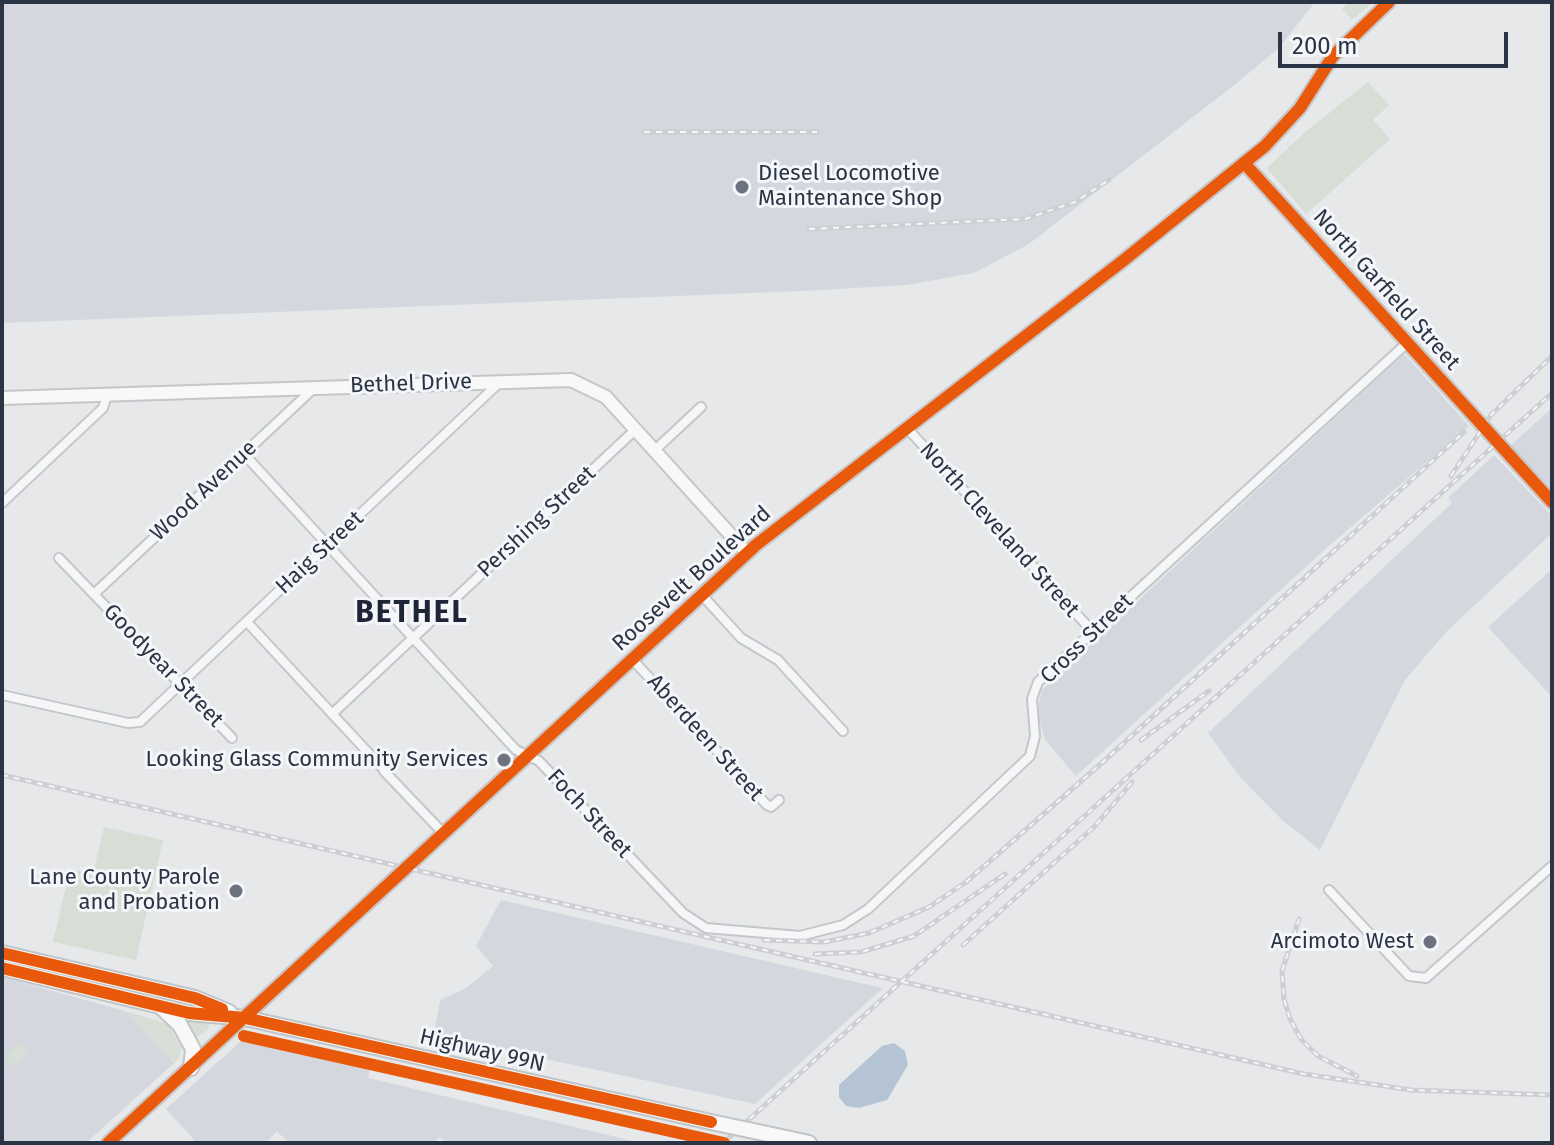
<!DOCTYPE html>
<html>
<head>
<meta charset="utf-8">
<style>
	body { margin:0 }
	#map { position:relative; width:1554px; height:1145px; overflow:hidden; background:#e6e8ea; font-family:"Fira Sans",sans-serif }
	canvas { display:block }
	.frame { position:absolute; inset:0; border:4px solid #2b3445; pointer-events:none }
	.scale { position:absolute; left:1278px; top:32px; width:230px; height:36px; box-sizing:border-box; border:4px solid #2b3445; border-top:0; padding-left:10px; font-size:24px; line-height:28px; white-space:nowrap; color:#2b3445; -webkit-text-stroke:6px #f4f6f9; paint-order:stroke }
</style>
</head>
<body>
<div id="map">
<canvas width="1554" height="1145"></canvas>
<div class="frame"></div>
<div class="scale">200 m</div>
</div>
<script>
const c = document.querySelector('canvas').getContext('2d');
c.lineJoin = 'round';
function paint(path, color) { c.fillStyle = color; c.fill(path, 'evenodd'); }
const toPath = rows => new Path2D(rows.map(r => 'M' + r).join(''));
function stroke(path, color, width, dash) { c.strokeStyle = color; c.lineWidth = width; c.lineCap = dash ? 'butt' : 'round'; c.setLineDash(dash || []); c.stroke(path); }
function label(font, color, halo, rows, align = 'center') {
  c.font = font + ' "Fira Sans",sans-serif'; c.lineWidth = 6; c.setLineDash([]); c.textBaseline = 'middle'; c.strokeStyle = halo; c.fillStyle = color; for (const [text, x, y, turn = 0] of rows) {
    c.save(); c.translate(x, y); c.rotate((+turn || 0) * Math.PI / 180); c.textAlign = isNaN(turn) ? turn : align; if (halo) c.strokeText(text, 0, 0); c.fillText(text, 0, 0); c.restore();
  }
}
paint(toPath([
	[2,2,1315,2,1279,48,1233,86,1029,244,974,273,907,285,801,291,2,323],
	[1404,354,1469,426,1331,544,1076,776,1045,740,1037,712,1042,690],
	[1552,408,1552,490,1510,446],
	[1494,455,1552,516,1552,533,1447,631,1405,680,1320,850,1281,819,1241,778,1208,733,1452,503,1448,498],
	[1552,569,1552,697,1488,627],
	[501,900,882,988,883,988,755,1104,434,1035,440,1000,466,988,493,966,476,946],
	[2,977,125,1011,174,1063,86,1143,2,1143],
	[251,1039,370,1065,368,1078,642,1143,446,1143,440,1137,432,1143,289,1143,277,1131,265,1143,197,1143,166,1109,240,1042]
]), '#d4d7dd');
paint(toPath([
	[1349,2,1373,2,1352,20,1342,9],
	[1368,82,1389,105,1373,120,1390,139,1306,214,1267,168,1304,133],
	[104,827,163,840,136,960,53,942,70,869,93,874],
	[125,1011,168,1024,182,1048,179,1058,174,1063],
	[184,1017,209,1024,208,1030,193,1040],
	[20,1043,29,1053,14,1067,5,1057]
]), '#d6ded6');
paint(toPath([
	[894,1043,905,1051,908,1065,887,1100,859,1108,846,1106,839,1097,839,1085,882,1046]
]), '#b4c4d5');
const street = toPath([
	[907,428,1092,631],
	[655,450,701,407],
	[244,454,516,750,539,761,683,913,706,928,800,936,843,925,868,909,1030,756,1035,736,1032,699,1038,682,1407,343],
	[2,503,103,408,107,395],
	[59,558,232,738],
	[94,594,314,388],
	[702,595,741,638,778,660,843,731],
	[247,622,387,773],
	[632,659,767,805,771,807,779,800],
	[2,695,128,723,140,722,499,383],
	[332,714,636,429],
	[384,771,444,834],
	[1329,890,1409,976,1426,978,1552,866]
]);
const secondary = toPath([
	[1245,164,1552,502],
	[2,398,571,380,606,397,747,553],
	[108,1143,756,545,1124,260,1265,146,1300,108,1333,56,1389,2]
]);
const primary = toPath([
	[2,953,195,998,229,1012],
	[2,968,189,1013,245,1018,711,1122],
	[163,1009,180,1025,193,1049,191,1068],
	[777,1136,809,1143]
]);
stroke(street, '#c4c6c8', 12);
stroke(secondary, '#c4c6c8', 16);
stroke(primary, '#c2c5c8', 18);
stroke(street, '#f5f6f7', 8);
stroke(secondary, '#f8f8f8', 12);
stroke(primary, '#f8f8f8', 14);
const rail = toPath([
	[644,132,817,132],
	[809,229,1025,219,1075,202,1109,180],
	[1451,476,1491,415,1552,356],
	[1141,740,1209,691],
	[2,775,1304,1074,1411,1090,1552,1095],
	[1299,919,1282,971,1284,999,1290,1019,1301,1039,1318,1056,1357,1076],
	[764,940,824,942,869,933,929,907,966,882,1104,761,1464,432],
	[963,945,1095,826,1132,782],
	[815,954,861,952,914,936,1005,874],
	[723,1143,1552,393]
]);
stroke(rail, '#cecfd2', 5);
stroke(rail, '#f4f6f9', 2, [6]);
const primaryBridge = toPath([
	[711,1122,777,1136]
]);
stroke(primaryBridge, '#c2c5c8', 18, []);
stroke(primaryBridge, '#f8f8f8', 14);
stroke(toPath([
	[1245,164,1552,502],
	[2,953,195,998,222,1009],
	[2,968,189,1013,245,1018,711,1122],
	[244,1036,724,1143],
	[108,1143,756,545,1124,260,1265,146,1300,108,1333,56,1389,2]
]), '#e8590c', 12);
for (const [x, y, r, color] of [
	[742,187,8,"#6c737f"],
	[504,760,8,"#6c737f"],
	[236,891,8,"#6c737f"],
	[1430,942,8,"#6c737f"]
]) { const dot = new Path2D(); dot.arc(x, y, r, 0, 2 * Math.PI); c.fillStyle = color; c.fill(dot); stroke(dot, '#f4f6f9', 3); }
label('22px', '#2b3445', '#f4f6f9', [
	["Diesel Locomotive",758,174,"left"],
	["Maintenance Shop",758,199,"left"],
	["Looking Glass Community Services",488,760],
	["Lane County Parole",220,878],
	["and Probation",220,903],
	["Arcimoto West",1414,942]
], 'right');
label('22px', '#2b3445', '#f4f6f9', [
	["North Garfield Street",1386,290,48],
	["Bethel Drive",411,384,-2],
	["Wood Avenue",204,491,-43],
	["Pershing Street",537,522,-43],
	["North Cleveland Street",999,530,48],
	["Haig Street",320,553,-43],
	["Roosevelt Boulevard",692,579,-42],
	["Cross Street",1087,639,-44],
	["Goodyear Street",163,666,46],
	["Aberdeen Street",705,738,48],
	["Foch Street",589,814,47],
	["Highway 99N",482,1051,13]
]);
c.letterSpacing = '2px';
label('bold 30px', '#1d2536', '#f4f6f9', [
	["BETHEL",412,614]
]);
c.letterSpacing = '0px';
</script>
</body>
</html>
